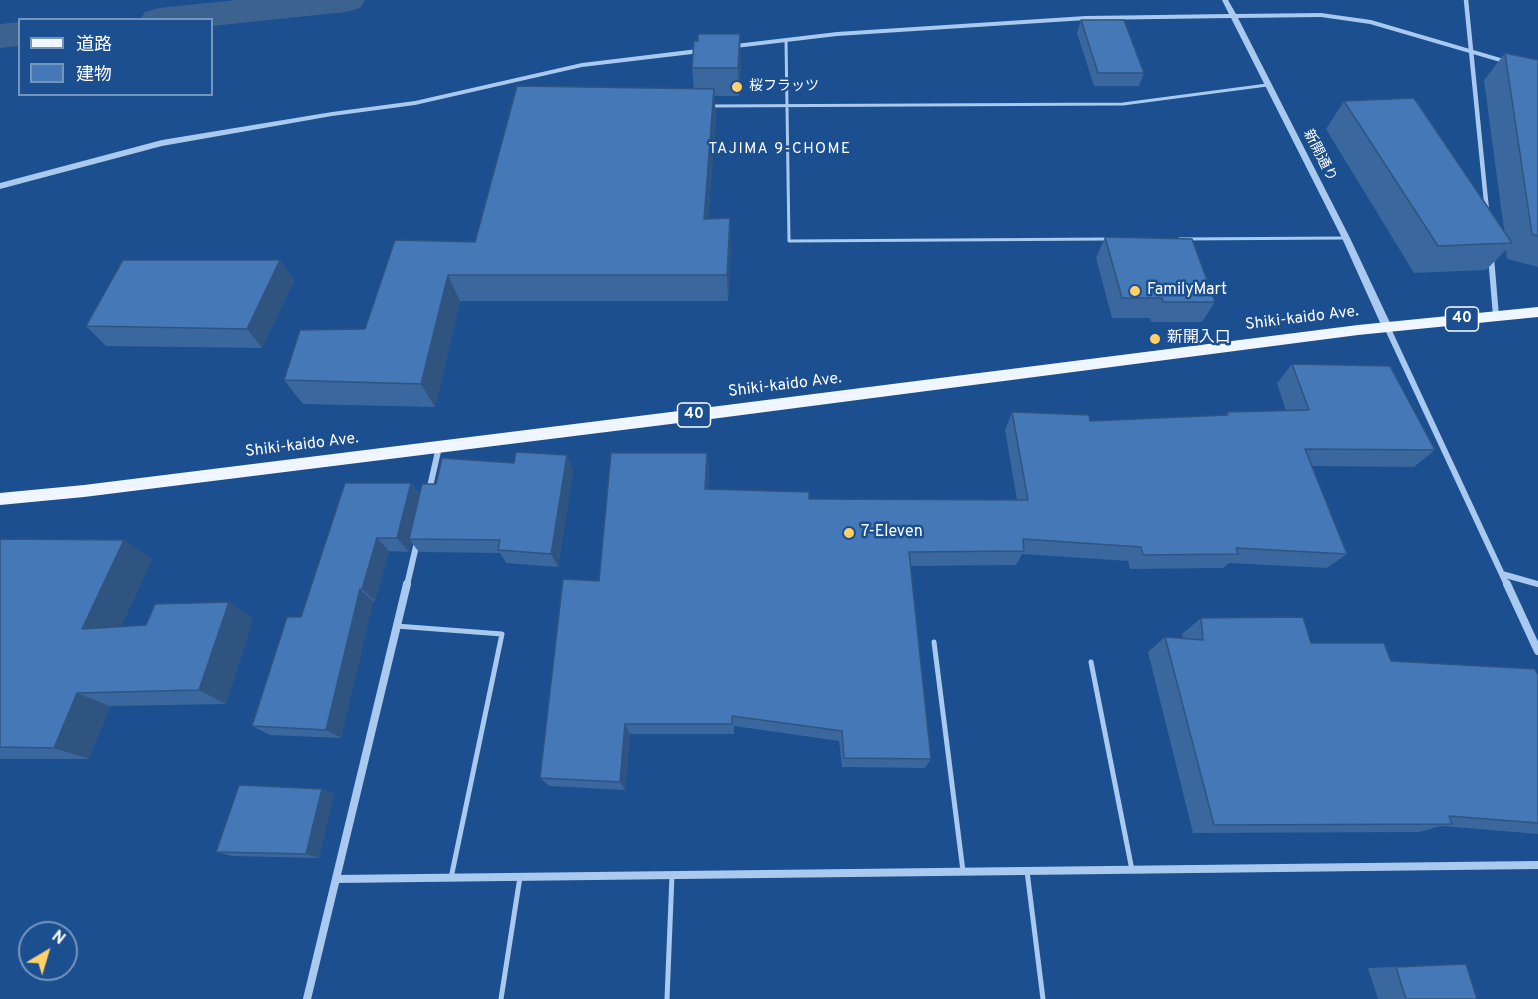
<!DOCTYPE html>
<html>
<head>
<meta charset="utf-8">
<style>
	body { margin:0 }
	#map { position:relative; width:1538px; height:999px; overflow:hidden; background:#1b4f8f; font-family:Overpass,"Noto Sans JP",sans-serif }
	canvas { display:block }
	.legend { position:absolute; left:18px; top:18px; width:195px; height:78px; box-sizing:border-box; background:#1b4f8f; border:2px solid #7695bc; margin:0; padding:8px 10px; list-style:none; font-size:18px; color:#fff }
	.legend li { display:flex; align-items:center; gap:12px; height:30px }
	.legend b { width:30px; border:2px solid #7695bc }
	.north { position:absolute; left:18px; top:921px; width:60px; height:60px; box-sizing:border-box; background:#1b4f8f; border:2px solid #7695bc; border-radius:50%; rotate:38deg; font-size:16px; font-weight:700; line-height:24px; text-align:center; color:#fff }
	.north::after { content:''; display:block; margin:auto; width:21px; height:27px; background:#ffd166; clip-path:polygon(50% 0,100% 100%,50% 72%,0 100%) }
</style>
</head>
<body>
<div id="map">
<canvas width="1538" height="999"></canvas>
<ul class="legend">
<li><b style="height:8px;background:#f0f6ff"></b>道路</li>
<li><b style="height:16px;background:#4478b7"></b>建物</li>
</ul>
<div class="north">N</div>
</div>
<script>
const c = document.querySelector('canvas').getContext('2d');
c.lineJoin = 'round';
const toPath = rows => new Path2D(rows.map(r => 'M' + r).join(''));
function paint(path, color) { c.fillStyle = color; c.fill(path, 'evenodd'); }
function stroke(path, color, width, dash) { c.strokeStyle = color; c.lineWidth = width; c.lineCap = dash ? 'butt' : 'round'; c.setLineDash(dash || []); c.stroke(path); }
function label(font, color, halo, rows, align = 'center') {
  c.font = font + ' Overpass,"Noto Sans JP",sans-serif'; c.lineWidth = 5; c.setLineDash([]); c.textBaseline = 'middle'; c.strokeStyle = halo; c.fillStyle = color; for (const [text, x, y, turn = 0] of rows) {
    c.save(); c.translate(x, y); c.rotate((+turn || 0) * Math.PI / 180); c.textAlign = isNaN(turn) ? turn : align; if (halo) c.strokeText(text, 0, 0); c.fillText(text, 0, 0); c.restore();
  }
}
paint(toPath([
	[237,0,365,0,360,8,346,12,212,26,212,20,140,20,145,12,159,8,237,0],
	[20,22,20,46,0,48,0,24,20,22]
]), '#3c6290');
stroke(toPath([
	[786,40,789,241,1108,239],
	[710,106,1123,104,1267,85],
	[1179,239,1346,238]
]), '#a9c9ee', 3);
stroke(toPath([
	[396,626,502,634,451,878],
	[934,642,963,871],
	[1091,662,1132,870],
	[1027,871,1043,999],
	[501,999,520,877],
	[667,999,672,875]
]), '#a9c9ee', 5);
stroke(toPath([
	[1466,0,1487,211]
]), '#a9c9ee', 4.5);
stroke(toPath([
	[1491,257,1496,316],
	[1387,327,1507,585],
	[429,491,439,447],
	[1502,574,1538,584],
	[407,585,417,542]
]), '#a9c9ee', 6);
stroke(toPath([
	[1507,584,1538,651],
	[336,879,1538,865],
	[307,999,407,584]
]), '#a9c9ee', 8);
paint(toPath([
	[1222,0,1228,0,1236,14,1321,13,1371,20,1538,69,1538,73,1370,24,1321,17,1238,18,1350,238,1392,327,1390,330,1384,330,1382,327,1342,238,1231,18,1086,20,837,36,727,49,723,47,727,45,837,32,1086,16,1229,14,1222,0],
	[706,48,709,48,709,52,582,67,415,105,332,116,162,146,0,189,0,183,162,140,332,112,415,101,582,63,706,48]
]), '#a9c9ee');
paint(toPath([
	[1538,307,1538,317,1358,335,719,418,84,497,0,505,0,493,84,485,719,406,1358,325,1538,307]
]), '#f0f6ff');
paint(toPath([
	[1081,20,1144,73,1139,86,1094,86,1077,33],
	[1505,53,1538,60,1538,267,1507,259,1506,250,1486,270,1414,273,1326,129,1344,101,1504,230,1484,80],
	[741,62,739,96,714,96,716,117,708,219,731,245,728,301,460,301,435,407,303,404,284,380,365,329,475,242,694,89,692,68],
	[1105,237,1215,302,1202,322,1151,322,1150,318,1112,318,1096,258],
	[280,260,294,281,262,348,106,346,86,326],
	[1292,364,1435,450,1414,467,1312,466,1347,554,1327,568,1229,563,1223,568,1130,569,1128,561,1022,554,1016,565,910,566,931,759,925,768,842,767,839,741,734,726,734,734,630,734,625,790,549,786,540,778,599,581,707,453,709,469,708,489,809,499,1017,500,1005,430,1012,412,1090,421,1226,415,1227,412,1286,411,1277,383],
	[567,455,573,470,558,567,506,563,500,553,419,552,411,542,409,552,389,551,375,601,373,601,341,738,270,735,252,726,301,617,411,483,420,495,436,484,514,463],
	[0,539,152,559,121,627,146,625,229,602,253,619,226,704,110,706,89,759,0,759],
	[1201,618,1391,661,1538,675,1538,834,1442,826,1419,832,1193,833,1148,652,1165,637,1183,638,1182,634],
	[322,789,334,794,319,858,232,856,216,852],
	[1466,964,1477,999,1378,999,1368,968]
]), '#3a679d');
paint(toPath([
	[740,34,741,62,739,96,738,68],
	[714,89,716,117,706,246,704,219],
	[730,218,731,245,728,301,727,275],
	[280,260,294,281,262,348,247,329],
	[448,275,460,301,435,407,421,384],
	[707,453,709,469,707,505,705,489],
	[567,455,573,470,558,567,551,554],
	[411,483,421,498,409,539,411,542,409,552,397,538],
	[377,538,389,551,375,601,362,589],
	[124,540,152,559,113,645,82,629],
	[360,589,373,601,341,738,326,730],
	[229,602,253,619,226,704,199,690],
	[77,693,110,706,89,759,54,748],
	[625,724,630,734,625,790,620,782],
	[322,789,334,794,319,858,306,854]
]), '#305480');
const building = toPath([
	[1081,20,1124,20,1144,73,1098,73,1081,20],
	[698,34,740,34,738,68,692,68,694,41,698,41,698,34],
	[1505,53,1538,60,1538,236,1532,234,1505,53],
	[517,86,714,89,704,219,730,218,727,275,448,275,421,384,284,380,300,330,365,329,395,240,475,242,517,86],
	[1414,98,1512,243,1438,246,1344,101,1414,98],
	[1105,237,1192,239,1215,302,1163,302,1162,298,1122,298,1105,237],
	[123,260,280,260,247,329,86,326,123,260],
	[1292,364,1390,366,1435,450,1305,449,1347,554,1236,548,1238,554,1143,555,1141,547,1023,539,1024,551,909,552,931,759,844,758,842,731,732,716,732,724,625,724,620,782,540,778,563,579,599,581,611,453,707,453,705,489,809,492,809,499,1028,500,1012,412,1089,415,1090,421,1228,415,1227,412,1309,410,1292,364],
	[516,452,567,455,551,554,498,550,500,540,409,539,422,484,436,484,442,458,514,463,516,452],
	[345,483,411,483,397,538,377,538,362,589,360,589,326,730,252,726,287,617,301,617,345,483],
	[0,539,124,540,82,629,146,625,155,604,229,602,199,690,77,693,54,748,0,747,0,539],
	[1303,617,1311,643,1384,643,1391,661,1535,669,1538,675,1538,823,1449,816,1452,824,1214,825,1165,637,1203,640,1201,618,1303,617],
	[239,785,322,789,306,854,216,852,239,785],
	[1466,964,1477,999,1406,999,1396,967,1466,964]
]);
paint(building, '#4478b7');
stroke(building, '#305480', 1.5);
for (const [x, y, r, color] of [
	[737,87,6,"#ffd166"],
	[1135,291,6,"#ffd166"],
	[1155,339,6,"#ffd166"],
	[849,533,6,"#ffd166"]
]) { const dot = new Path2D(); dot.arc(x, y, r, 0, 2 * Math.PI); c.fillStyle = color; c.fill(dot); stroke(dot, '#1b4f8f', 2); }
label('14px', '#fff', '#1b4f8f', [
	["桜フラッツ",749,87]
], 'left');
label('14px', '#fff', '#1b4f8f', [
	["新開通り",1319,156,63]
]);
c.letterSpacing = '1.5px';
label('15px', '#fff', '#1b4f8f', [
	["TAJIMA 9-CHOME",780,150]
]);
c.letterSpacing = '0px';
for (const [x, y, w] of [
	[1462,319,33],
	[694,415,33]
]) { const box = new Path2D(); box.roundRect(x - w / 2, y - 12, w, 24, 4.5); c.fillStyle = '#1b4f8f'; c.fill(box); stroke(box, '#fff', 1.5); }
label('bold 15px', '#fff', null, [
	["40",1462,319],
	["40",694,415]
]);
label('16px', '#fff', '#1b4f8f', [
	["FamilyMart",1147,291],
	["新開入口",1167,339],
	["7-Eleven",861,533]
], 'left');
label('16px', '#fff', '#1b4f8f', [
	["Shiki-kaido Ave.",1302,319,-7],
	["Shiki-kaido Ave.",785,386,-7],
	["Shiki-kaido Ave.",302,446,-7]
]);
</script>
</body>
</html>
